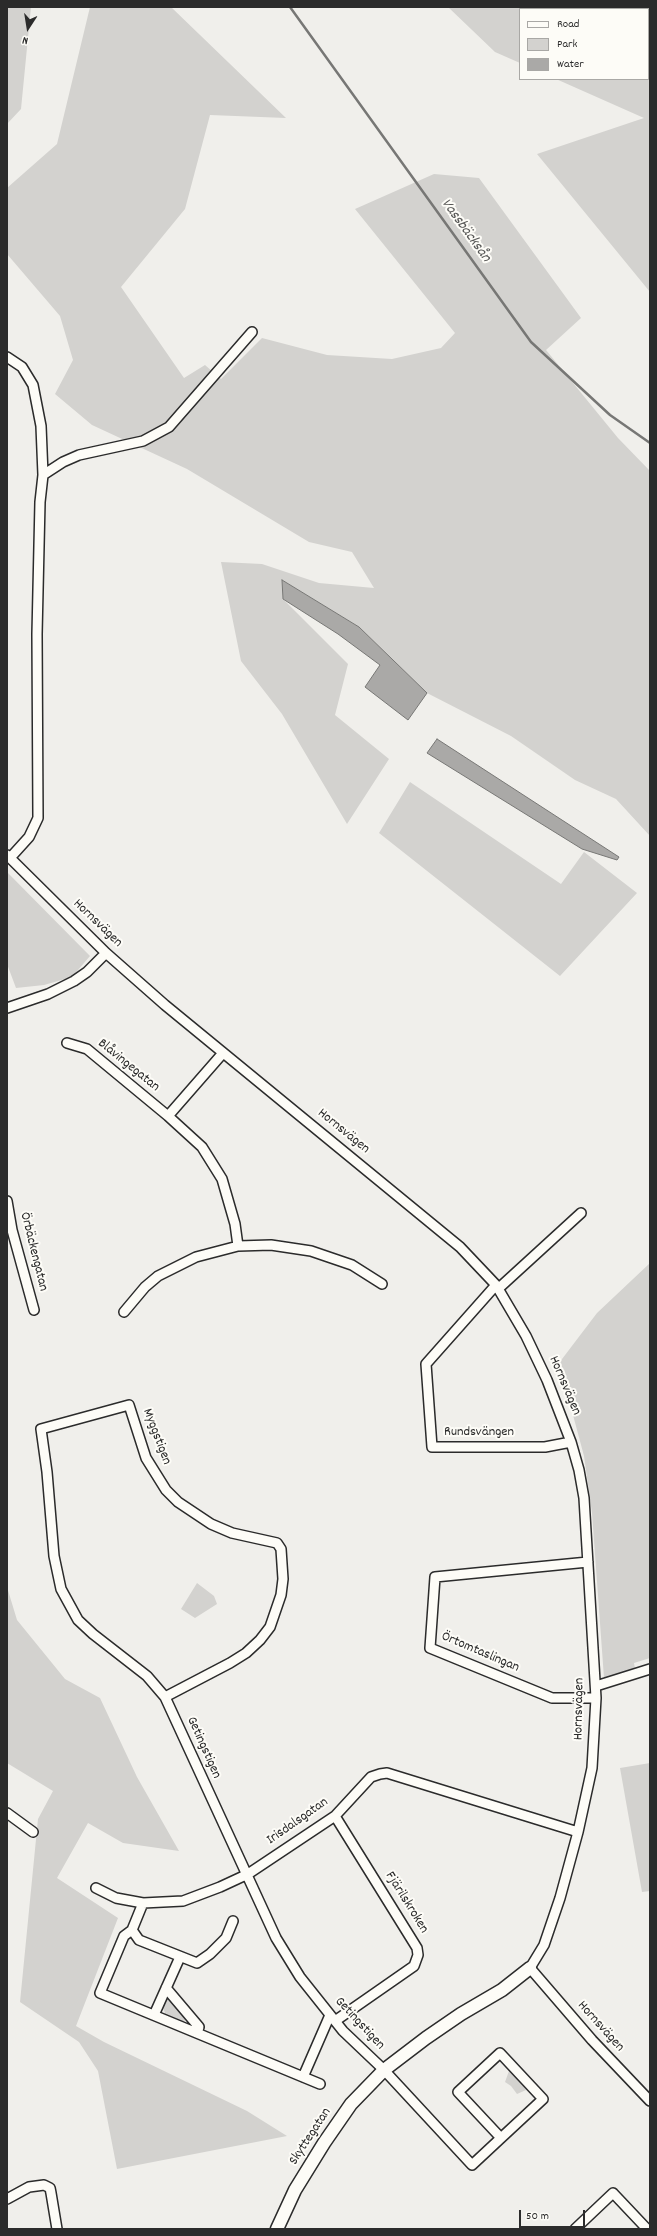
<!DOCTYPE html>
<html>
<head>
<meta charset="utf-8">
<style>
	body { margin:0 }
	#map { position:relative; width:657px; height:2236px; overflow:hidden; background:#f0efeb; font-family:Dekko,sans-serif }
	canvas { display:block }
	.frame { position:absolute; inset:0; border:8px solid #2b2b2b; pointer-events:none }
	.legend { position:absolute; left:519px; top:8px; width:130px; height:72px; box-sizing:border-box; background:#fdfcf7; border:1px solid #a9a8a5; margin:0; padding:5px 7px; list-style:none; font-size:12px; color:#2b2b2b }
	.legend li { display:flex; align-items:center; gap:8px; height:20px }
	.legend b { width:20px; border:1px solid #a9a8a5 }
	.north { position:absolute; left:8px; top:8px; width:40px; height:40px; -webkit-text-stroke:3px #fdfcf7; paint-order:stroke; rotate:192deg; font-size:11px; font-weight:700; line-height:16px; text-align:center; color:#2b2b2b }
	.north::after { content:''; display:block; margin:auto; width:14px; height:18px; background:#2b2b2b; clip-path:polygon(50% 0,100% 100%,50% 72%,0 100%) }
	.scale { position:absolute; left:519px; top:2210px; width:66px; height:18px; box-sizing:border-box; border:2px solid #2b2b2b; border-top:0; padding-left:5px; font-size:12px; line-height:14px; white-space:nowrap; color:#2b2b2b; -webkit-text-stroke:3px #fdfcf7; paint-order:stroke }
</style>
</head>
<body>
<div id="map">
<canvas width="657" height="2236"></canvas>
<div class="frame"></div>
<ul class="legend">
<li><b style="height:5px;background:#fdfcf7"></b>Road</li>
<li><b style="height:11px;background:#d3d2cf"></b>Park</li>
<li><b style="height:11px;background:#aaa9a7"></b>Water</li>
</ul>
<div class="north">N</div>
<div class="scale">50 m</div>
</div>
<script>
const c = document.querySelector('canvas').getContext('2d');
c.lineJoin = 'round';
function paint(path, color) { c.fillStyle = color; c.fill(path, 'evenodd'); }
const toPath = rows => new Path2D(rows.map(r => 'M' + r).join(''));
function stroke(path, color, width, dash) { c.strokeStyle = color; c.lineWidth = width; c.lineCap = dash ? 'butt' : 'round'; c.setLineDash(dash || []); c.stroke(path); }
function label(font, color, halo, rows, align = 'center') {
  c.font = font + ' Dekko,sans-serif'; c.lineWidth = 4; c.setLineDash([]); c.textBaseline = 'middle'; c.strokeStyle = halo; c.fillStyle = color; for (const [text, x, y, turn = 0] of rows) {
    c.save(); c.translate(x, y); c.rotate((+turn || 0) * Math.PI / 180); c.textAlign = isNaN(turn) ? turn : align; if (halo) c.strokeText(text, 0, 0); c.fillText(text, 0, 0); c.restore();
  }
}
paint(toPath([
	[7,7,31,7,21,109,7,124],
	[90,7,171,7,286,118,210,115,185,209,121,287,184,378,205,365,221,379,262,338,327,355,392,359,441,348,455,333,355,209,434,174,479,178,581,318,546,350,618,438,650,471,650,836,616,799,575,780,511,736,427,693,359,627,282,580,283,599,348,664,335,715,389,759,347,824,282,714,241,661,221,562,262,564,319,583,374,588,352,552,309,542,187,469,92,425,55,394,73,360,60,316,7,254,7,188,57,144],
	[448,7,650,7,650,292,537,154,644,118,556,79,648,79,648,9,520,9,520,63,495,52],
	[410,782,561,884,584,852,637,893,560,976,379,833],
	[7,872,90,956,72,977,44,985,16,988,7,964],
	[650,1263,650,1658,634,1663,635,1669,604,1678,592,1513,584,1456,559,1363,597,1313],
	[197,1583,214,1596,217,1604,195,1618,181,1609],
	[7,1587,17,1620,65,1679,100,1698,137,1777,179,1851,123,1843,88,1823,57,1878,118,1918,76,2026,104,2042,247,2111,287,2136,117,2169,98,2071,79,2042,20,2002,38,1819,53,1791,7,1763],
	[650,1763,650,1891,642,1892,620,1768],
	[167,1994,188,2016,182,2024,166,2016,162,2005],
	[509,2071,514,2073,526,2090,517,2094,511,2086,505,2082]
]), '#d3d2cf');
const water = toPath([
	[282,580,359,627,427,693,408,720,365,687,380,665,338,634,283,599,282,580],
	[437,739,619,857,617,860,582,849,427,753,437,739]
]);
paint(water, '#aaa9a7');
stroke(water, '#777775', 1);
stroke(toPath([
	[290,7,531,342,610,415,650,443]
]), '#777775', 2.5);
const street = toPath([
	[7,357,22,367,33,385,41,426,43,475,40,502,37,634,38,818,29,837,10,858],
	[43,475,63,462,79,455,143,441,169,427,252,332],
	[7,855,106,953,165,1005,460,1247,496,1285,526,1336,547,1380,571,1442,579,1470,584,1498,596,1698,592,1768,578,1832,560,1898,544,1945,530,1968,592,2040,650,2101],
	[7,1008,48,994,74,981,87,972,106,953],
	[67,1043,87,1049,168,1116,202,1147,222,1179,235,1224,238,1246],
	[168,1116,223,1053],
	[7,1201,12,1230,34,1310],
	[496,1285,426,1364,432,1447,545,1447,571,1442],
	[499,1288,581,1213],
	[124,1312,145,1287,158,1276,196,1257,238,1246,271,1245,311,1251,352,1265,382,1284],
	[588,1562,435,1577,430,1648,552,1698,596,1698],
	[596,1686,650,1669],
	[165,1697,230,1663,246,1653,260,1640,270,1627,281,1595,283,1579,281,1549,277,1543,232,1533,211,1524,178,1502,166,1490,146,1458,129,1405,41,1429,47,1472,54,1556,61,1589,78,1620,93,1634,147,1676,165,1697,276,1938,300,1977,343,2031,384,2070,472,2165,501,2138],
	[7,1813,33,1832],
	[335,1816,417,1948,418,1955,414,1966,335,2021],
	[96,1888,116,1898,143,1903,183,1901,220,1887,248,1874,335,1816,371,1777,380,1774,387,1773,578,1832],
	[143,1903,132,1930,124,1936,100,1993,320,2084],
	[132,1930,139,1940,197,1963,210,1954,226,1938,233,1921],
	[166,1988,199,2027,197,2033],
	[154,2015,180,1957],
	[500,2053,543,2099,501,2138,458,2092,500,2053],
	[303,2077,330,2015],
	[7,2199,29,2187,44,2185,50,2188,51,2193,57,2229],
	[575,2229,613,2193,647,2229]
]);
const secondary = toPath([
	[277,2229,295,2190,324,2143,351,2104,384,2070,426,2038,461,2014,502,1990,530,1968]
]);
stroke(street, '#2b2b2b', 12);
stroke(secondary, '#2b2b2b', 15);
stroke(street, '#fdfcf7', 9);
stroke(secondary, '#fdfcf7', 12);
label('14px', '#2b2b2b', '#fdfcf7', [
	["Hornsvägen",97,924,44],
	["Blåvingegatan",128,1066,39],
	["Hornsvägen",343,1132,39],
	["Örbäckengatan",33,1252,76],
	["Hornsvägen",564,1386,67],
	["Rundsvängen",479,1433],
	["Myggstigen",156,1437,69],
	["Örtomtaslingan",480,1653,23],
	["Hornsvägen",580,1709,-89],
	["Getingstigen",203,1748,66],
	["Irisdalsgatan",298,1822,-35],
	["Fjärilskroken",406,1903,58],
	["Getingstigen",359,2024,47],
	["Hornsvägen",600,2027,48],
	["Skyttegatan",311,2137,-57]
]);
label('italic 15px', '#575756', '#fdfcf7', [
	["Vassbäcksån",465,231,54]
]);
</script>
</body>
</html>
